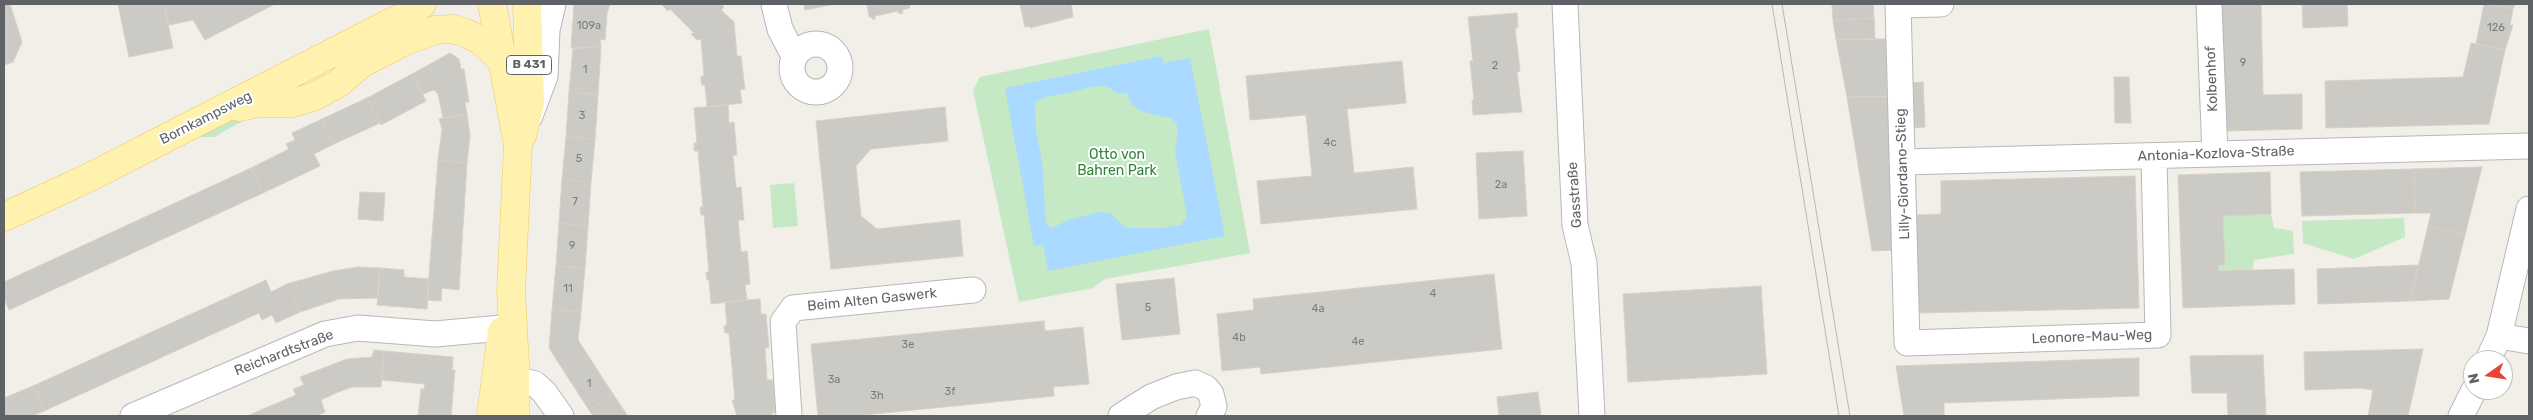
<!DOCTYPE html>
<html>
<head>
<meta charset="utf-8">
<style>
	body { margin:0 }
	#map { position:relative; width:2533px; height:420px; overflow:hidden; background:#f1efe8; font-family:Rubik,sans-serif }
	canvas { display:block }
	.frame { position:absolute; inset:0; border:5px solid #5f6368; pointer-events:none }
	.north { position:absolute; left:2463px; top:350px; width:50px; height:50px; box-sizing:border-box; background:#fff; border:1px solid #bfc1c3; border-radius:50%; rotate:257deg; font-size:14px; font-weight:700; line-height:20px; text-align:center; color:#5f6368 }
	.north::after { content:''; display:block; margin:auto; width:18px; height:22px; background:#ea4335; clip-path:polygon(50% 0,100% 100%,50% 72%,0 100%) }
</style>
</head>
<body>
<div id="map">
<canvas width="2533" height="420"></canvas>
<div class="frame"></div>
<div class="north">N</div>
</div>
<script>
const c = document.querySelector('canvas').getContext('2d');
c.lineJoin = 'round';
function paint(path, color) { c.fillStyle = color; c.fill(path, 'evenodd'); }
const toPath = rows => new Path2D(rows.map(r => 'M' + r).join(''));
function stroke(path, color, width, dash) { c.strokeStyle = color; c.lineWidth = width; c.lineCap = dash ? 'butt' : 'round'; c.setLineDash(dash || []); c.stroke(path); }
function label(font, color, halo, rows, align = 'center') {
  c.font = font + ' Rubik,sans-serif'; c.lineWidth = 4; c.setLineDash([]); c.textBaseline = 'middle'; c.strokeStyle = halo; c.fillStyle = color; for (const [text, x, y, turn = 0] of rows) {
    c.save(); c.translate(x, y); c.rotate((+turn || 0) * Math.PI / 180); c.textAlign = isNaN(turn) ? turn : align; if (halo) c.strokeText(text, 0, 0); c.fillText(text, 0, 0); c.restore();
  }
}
paint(toPath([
	[1209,29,1250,253,1105,279,1093,288,1019,302,973,90,980,77],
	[234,114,252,116,214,137,199,137,201,131],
	[794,183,798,226,773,228,770,185],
	[2271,214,2274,228,2293,231,2294,254,2254,260,2253,270,2219,271,2218,266,2225,265,2223,216],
	[2404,218,2405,237,2354,259,2303,243,2302,221]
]), '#c5e8c5');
paint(toPath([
	[1162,56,1164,63,1190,58,1225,236,1048,271,1043,244,1034,246,1005,88],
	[1103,86,1110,88,1116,93,1127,93,1131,104,1143,112,1170,118,1176,123,1178,130,1175,152,1187,216,1181,225,1161,228,1126,228,1110,213,1100,212,1068,220,1052,228,1046,224,1042,160,1036,132,1035,102,1045,97,1069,93,1089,87]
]), '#aadaff');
const building = toPath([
	[4,4,10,4,22,42,13,62,4,65,4,4],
	[118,4,164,4,173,48,129,57,118,4],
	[164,4,275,4,205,40,193,20,169,25,164,4],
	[574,4,610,4,607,13,605,40,600,39,601,46,571,48,574,4],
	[661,4,721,4,724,7,721,10,734,22,737,56,741,56,745,89,740,90,742,103,707,107,705,85,702,85,701,81,701,76,704,76,701,39,697,40,691,34,694,33,670,9,668,11,661,4],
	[804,4,835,4,805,10,804,4],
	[867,4,909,4,910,8,902,10,903,13,899,14,898,11,875,16,875,19,872,19,872,17,869,17,867,4],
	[1020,4,1071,4,1073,17,1030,28,1030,26,1025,27,1020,4],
	[1832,4,1873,4,1874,18,1833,20,1832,4],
	[2222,4,2261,4,2263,95,2302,94,2302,129,2226,131,2222,4],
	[2302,4,2347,4,2348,26,2303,28,2302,4],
	[2484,4,2513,9,2510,25,2513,25,2505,50,2476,44,2484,4],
	[2489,4,2515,4,2513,9,2489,4],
	[1517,13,1518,28,1515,28,1520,71,1517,72,1522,112,1473,115,1472,100,1474,100,1470,61,1473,61,1468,17,1517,13],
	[1874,18,1875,40,1836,39,1833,20,1874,18],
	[1836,39,1886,39,1887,97,1847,97,1836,39],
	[2471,43,2505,50,2489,124,2326,128,2325,81,2463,77,2471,43],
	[601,46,598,95,569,92,573,49,601,46],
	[450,53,459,59,461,69,464,69,469,102,465,102,467,114,443,118,438,94,434,90,423,94,412,74,450,53],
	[1402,61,1406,103,1347,109,1354,173,1413,167,1417,209,1261,224,1257,181,1312,176,1306,115,1250,120,1246,76,1402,61],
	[412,74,426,101,381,125,367,98,412,74],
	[2114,77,2129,77,2131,123,2115,123,2114,77],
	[1923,82,1925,127,1911,128,1909,83,1923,82],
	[569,92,598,95,595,139,566,137,569,92],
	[1892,96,1898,250,1872,251,1847,97,1892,96],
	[367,98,380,123,334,144,322,119,367,98],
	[728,105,729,123,734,122,737,155,733,155,736,188,741,187,744,220,738,220,741,252,747,251,750,284,745,285,747,300,711,304,709,280,707,280,706,272,709,272,704,215,701,215,700,207,703,207,698,151,694,151,694,143,697,143,694,108,728,105],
	[945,107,948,141,871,149,856,166,861,216,877,229,960,220,963,256,831,269,816,121,945,107],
	[467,114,470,136,467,163,438,160,442,129,439,119,467,114],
	[322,119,334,144,314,154,320,166,263,193,251,168,289,149,286,144,295,140,292,133,322,119],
	[566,137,595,139,591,182,562,180,566,137],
	[1523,151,1527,216,1479,219,1476,153,1523,151],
	[438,160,467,163,459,290,442,288,441,301,427,300,438,160],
	[2482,167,2465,235,2428,226,2431,213,2415,213,2414,169,2482,167],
	[251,168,263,193,9,310,4,298,4,282,251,168],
	[2414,169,2415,213,2302,216,2300,172,2414,169],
	[2270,172,2271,214,2223,216,2225,265,2218,266,2219,271,2294,269,2295,304,2183,308,2178,175,2270,172],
	[2135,176,2139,308,1918,313,1916,215,1941,214,1941,181,2135,176],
	[562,180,591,182,588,226,559,223,562,180],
	[360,192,385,193,383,221,358,219,360,192],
	[559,223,588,226,585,268,556,266,559,223],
	[2428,226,2465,235,2449,299,2410,301,2428,226],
	[2419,265,2410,301,2318,304,2317,269,2419,265],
	[556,266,585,268,581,312,552,310,556,266],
	[358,267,380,268,377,298,339,299,300,312,287,284,333,271,358,267],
	[380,268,404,270,404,277,429,279,427,309,377,305,380,268],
	[1494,274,1502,349,1261,374,1260,367,1222,371,1217,314,1254,310,1253,299,1494,274],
	[1174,278,1180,334,1122,340,1116,284,1174,278],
	[266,280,271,292,287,284,300,312,276,323,272,315,262,320,259,313,44,411,33,386,266,280],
	[1761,286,1767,374,1628,382,1623,294,1761,286],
	[760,299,761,314,766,314,769,348,765,348,767,380,773,380,775,413,772,413,772,416,737,416,732,400,735,400,729,333,725,333,724,326,727,325,725,302,760,299],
	[552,310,581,312,578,340,589,357,565,373,549,348,552,310],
	[1044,321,1045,331,1083,327,1089,384,1053,387,1054,396,854,416,818,416,811,344,1044,321],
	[2423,349,2408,416,2368,416,2373,390,2361,388,2305,390,2304,352,2423,349],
	[374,350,384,351,381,387,352,387,336,393,321,400,325,412,316,416,247,416,296,395,293,389,304,385,300,377,347,359,372,357,374,350],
	[384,351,453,357,452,370,455,370,451,416,418,416,421,389,424,389,425,384,382,380,384,351],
	[2263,355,2266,416,2228,416,2227,393,2192,393,2190,356,2263,355],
	[589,357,613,394,589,410,565,373,589,357],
	[2139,358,2139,396,1944,403,1944,416,1904,416,1896,366,2139,358],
	[33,386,44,411,32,416,4,416,4,398,33,386],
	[1538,392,1541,416,1499,416,1497,397,1538,392],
	[613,394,628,416,593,416,589,410,613,394]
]);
paint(building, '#cccac5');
stroke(building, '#d6d1c6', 1);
const minor = toPath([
	[774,4,780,29,794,56],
	[1565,4,1575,225,1584,263,1592,416],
	[1898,4,1907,343,2158,335,2154,156],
	[2209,4,2215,154],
	[1898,5,1941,4],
	'792 68a24 24 0 1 1 48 0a24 24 0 1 1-48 0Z',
	[530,116,545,76,547,30,553,4],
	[1902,162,2529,146],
	[2499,336,2529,341],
	[2488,360,2499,336,2529,209],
	[499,390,506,383,515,379,535,384,544,392,561,416],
	[133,416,325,334,358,328,435,334,502,328],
	[789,416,783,322,793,308,973,290],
	[1121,416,1151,397,1176,387,1195,383,1206,388,1211,394,1214,407,1209,416],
	[2461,416,2474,390]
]);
const major = toPath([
	[492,4,518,145,511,291,515,365,515,416],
	[239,107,258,103,293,103,315,96,339,83,362,63,405,41,435,30,453,29,466,33,480,40,501,59],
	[522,136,530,103,527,4],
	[4,217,90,177,406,15,422,4],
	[491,416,502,331]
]);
stroke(minor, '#b5b8bc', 27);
stroke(major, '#f2c960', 29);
stroke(minor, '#fff', 25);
stroke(major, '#fff2af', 28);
stroke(toPath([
	[1772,4,1839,416],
	[1782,4,1850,416]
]), '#b6b7b8', 1);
label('11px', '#7a7d7f', null, [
	["109a",589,26],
	["126",2496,28],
	["9",2243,63],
	["2",1495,66],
	["1",585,70],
	["3",582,116],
	["4c",1330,143],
	["5",579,159],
	["2a",1501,185],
	["7",575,202],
	["9",572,246],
	["11",568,289],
	["4",1433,294],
	["5",1148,308],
	["4a",1318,309],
	["4b",1239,338],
	["4e",1358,342],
	["3e",908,345],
	["3a",834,380],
	["1",589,384],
	["3f",950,392],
	["3h",877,396]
]);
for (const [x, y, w] of [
	[529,65,45]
]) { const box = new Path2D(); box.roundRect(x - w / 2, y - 9.5, w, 19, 4); c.fillStyle = '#fff'; c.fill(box); stroke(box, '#5f6368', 1); }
label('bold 12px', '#5f6368', null, [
	["B 431",529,65]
]);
label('14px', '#5f6368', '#fff', [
	["Kolbenhof",2212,79,-92],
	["Bornkampsweg",206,118,-27],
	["Antonia-Kozlova-Straße",2216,154,-2],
	["Lilly-Giordano-Stieg",1903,174,-92],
	["Gasstraße",1575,195,-94],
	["Beim Alten Gaswerk",872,300,-6],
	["Leonore-Mau-Weg",2092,337,-2],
	["Reichardtstraße",284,353,-21]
]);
label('14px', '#348238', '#fff', [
	["Otto von",1117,155],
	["Bahren Park",1117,171]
]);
</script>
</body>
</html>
